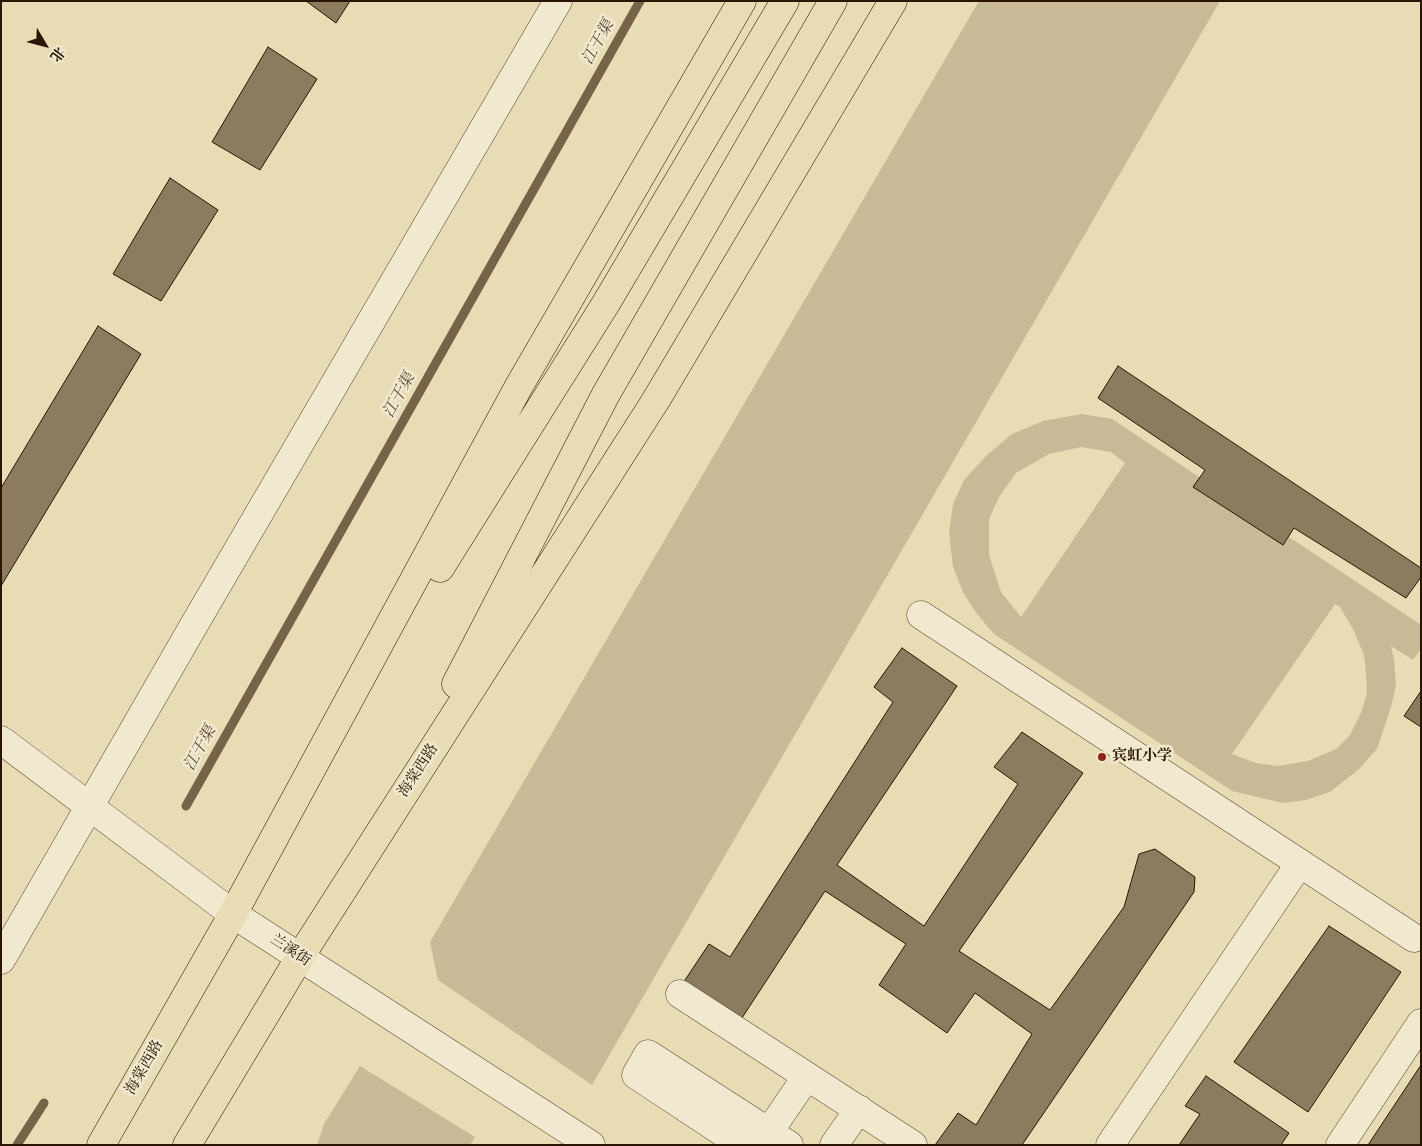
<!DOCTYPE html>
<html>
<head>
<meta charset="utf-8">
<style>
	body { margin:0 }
	#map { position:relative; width:1422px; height:1146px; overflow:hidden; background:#e8dcb5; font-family:"IM FELL DW Pica","Noto Serif SC",serif }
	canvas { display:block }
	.frame { position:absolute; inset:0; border:2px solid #291501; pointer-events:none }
	.north { position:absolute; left:20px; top:20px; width:50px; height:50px; -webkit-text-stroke:4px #f0e8cf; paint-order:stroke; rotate:127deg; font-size:14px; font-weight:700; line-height:20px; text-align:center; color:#291501 }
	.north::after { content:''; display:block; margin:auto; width:18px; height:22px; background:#291501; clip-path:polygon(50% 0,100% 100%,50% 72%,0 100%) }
</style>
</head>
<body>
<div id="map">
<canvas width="1422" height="1146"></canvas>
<div class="frame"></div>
<div class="north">北</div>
</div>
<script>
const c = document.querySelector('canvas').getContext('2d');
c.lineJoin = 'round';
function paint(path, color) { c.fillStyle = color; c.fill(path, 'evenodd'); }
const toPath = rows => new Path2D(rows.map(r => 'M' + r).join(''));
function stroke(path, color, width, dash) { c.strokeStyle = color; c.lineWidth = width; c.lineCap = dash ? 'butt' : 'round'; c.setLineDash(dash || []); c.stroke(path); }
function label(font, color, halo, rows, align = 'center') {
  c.font = font + ' "IM FELL DW Pica","Noto Serif SC",serif'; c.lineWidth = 5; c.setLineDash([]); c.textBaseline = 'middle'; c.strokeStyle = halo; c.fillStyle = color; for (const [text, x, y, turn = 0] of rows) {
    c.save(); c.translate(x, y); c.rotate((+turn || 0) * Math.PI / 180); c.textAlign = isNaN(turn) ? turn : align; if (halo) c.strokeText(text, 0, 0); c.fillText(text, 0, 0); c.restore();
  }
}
paint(toPath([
	[979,1,1220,1,592,1085,438,980,430,942],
	[1082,414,1112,419,1421,625,1421,649,1413,660,1391,646,1394,659,1396,685,1391,707,1377,749,1359,769,1330,792,1306,800,1283,803,1232,791,994,634,977,614,964,594,953,567,949,533,953,504,964,480,987,455,1012,434,1043,421],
	[1081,447,1111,452,1125,463,1021,617,1001,592,989,555,989,519,999,497,1016,473,1049,454],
	[1335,604,1340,607,1354,631,1364,655,1366,673,1367,693,1361,713,1350,735,1336,749,1308,761,1278,766,1256,763,1232,754],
	[360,1066,475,1137,470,1145,317,1145,324,1124]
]), '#c8ba96');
stroke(toPath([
	[186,806,640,1],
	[17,1145,44,1103]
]), '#756448', 9);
const building = toPath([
	[306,1,350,1,336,23,306,1],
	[268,47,317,79,260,170,212,142,268,47],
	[170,178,218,210,161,301,113,274,170,178],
	[98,326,141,354,1,586,1,488,98,326],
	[1118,366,1421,568,1421,577,1406,598,1294,528,1283,545,1193,487,1205,470,1098,398,1118,366],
	[902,648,957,686,837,865,924,926,1018,784,994,767,1022,732,1083,773,959,951,1050,1010,1124,907,1139,854,1155,849,1195,877,1194,892,1022,1145,935,1145,958,1113,976,1125,1032,1034,975,993,947,1033,879,985,906,944,825,891,740,1021,683,983,709,944,730,957,893,702,874,687,902,648],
	[1421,691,1421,727,1404,716,1421,691],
	[1329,926,1401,972,1308,1112,1234,1062,1329,926],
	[1421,1065,1421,1145,1368,1145,1421,1065],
	[1206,1076,1289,1133,1281,1145,1179,1145,1200,1114,1185,1106,1206,1076]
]);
paint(building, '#8c7c5f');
stroke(building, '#291501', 1);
const minor = toPath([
	[921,615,1414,938],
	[1,740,233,914,591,1145],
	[1,960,194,625,558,1],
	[680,994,913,1145],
	[742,1145,636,1075,648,1054,789,1145],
	[760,1145,807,1076],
	[834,1145,859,1109],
	[1110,1145,1300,863],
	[1340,1145,1421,1023]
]);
const major = toPath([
	[440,568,605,305,785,1],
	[456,684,606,394,833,1],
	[101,1145,233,914,519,386,742,1],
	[187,1145,300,957,656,400,893,1]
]);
stroke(minor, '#59472e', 29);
stroke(major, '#291501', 29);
stroke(minor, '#f0e8cf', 28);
stroke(major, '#e8dcb5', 28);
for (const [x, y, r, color] of [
	[1102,757,5,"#8f2418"]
]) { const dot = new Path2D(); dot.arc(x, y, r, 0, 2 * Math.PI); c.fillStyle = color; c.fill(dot); stroke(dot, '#f0e8cf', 2); }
label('bold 15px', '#291501', '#f0e8cf', [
	["宾虹小学",1112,757]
], 'left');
label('15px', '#291501', '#f0e8cf', [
	["海棠西路",419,771,-57],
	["兰溪街",290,951,33],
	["海棠西路",145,1068,-60]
]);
label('italic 16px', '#5b4931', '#f0e8cf', [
	["江干渠",599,43,-61],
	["江干渠",400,396,-61],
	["江干渠",201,749,-61]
]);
</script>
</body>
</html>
